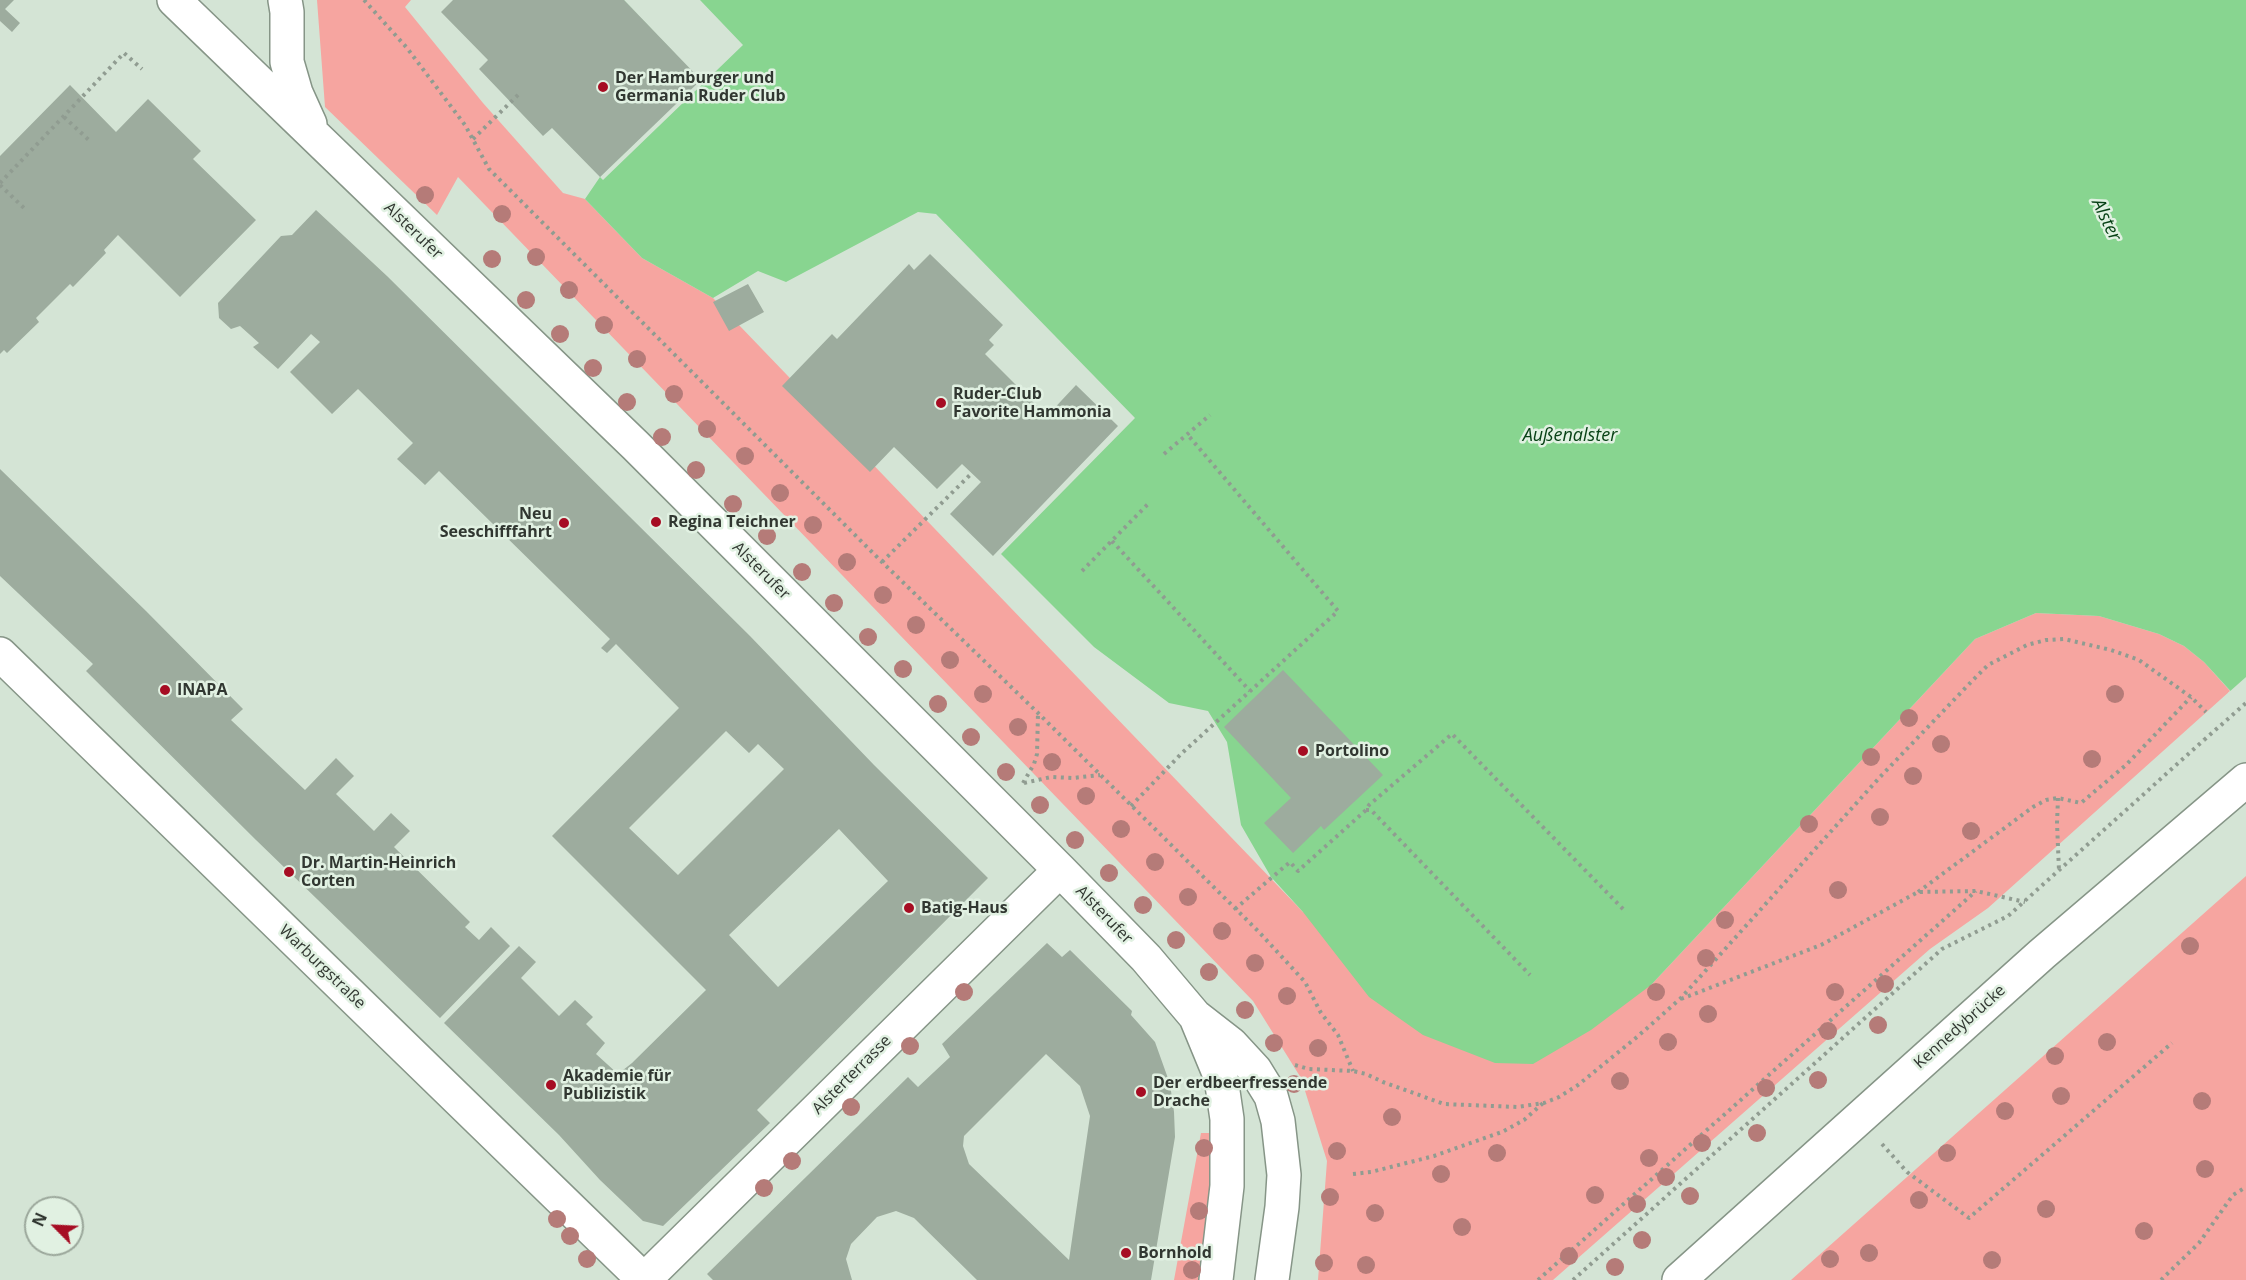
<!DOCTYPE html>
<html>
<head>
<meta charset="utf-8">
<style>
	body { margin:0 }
	#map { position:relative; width:2246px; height:1280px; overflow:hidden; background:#d4e4d5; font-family:"Open Sans",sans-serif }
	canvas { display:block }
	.north { position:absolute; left:24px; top:1196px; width:60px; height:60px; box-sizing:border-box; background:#e1f1e2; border:2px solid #9ba79b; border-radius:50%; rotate:294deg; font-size:16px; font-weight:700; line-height:24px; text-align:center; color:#313731 }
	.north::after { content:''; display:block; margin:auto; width:21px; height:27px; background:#a60d23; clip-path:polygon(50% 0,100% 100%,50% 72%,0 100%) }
</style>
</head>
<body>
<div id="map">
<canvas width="2246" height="1280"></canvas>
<div class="north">N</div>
</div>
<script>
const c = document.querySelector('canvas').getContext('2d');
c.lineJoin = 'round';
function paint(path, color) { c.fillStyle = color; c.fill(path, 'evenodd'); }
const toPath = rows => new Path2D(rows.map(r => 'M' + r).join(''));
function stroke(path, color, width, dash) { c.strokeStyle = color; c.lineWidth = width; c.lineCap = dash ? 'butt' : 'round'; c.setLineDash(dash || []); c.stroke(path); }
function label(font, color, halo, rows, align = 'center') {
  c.font = font + ' "Open Sans",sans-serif'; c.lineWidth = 5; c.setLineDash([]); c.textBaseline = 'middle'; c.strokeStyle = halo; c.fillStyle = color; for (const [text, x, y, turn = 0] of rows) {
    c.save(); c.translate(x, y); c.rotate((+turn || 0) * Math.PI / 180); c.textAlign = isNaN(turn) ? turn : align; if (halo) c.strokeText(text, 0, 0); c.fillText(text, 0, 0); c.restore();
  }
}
paint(toPath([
	[317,0,411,0,405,7,483,103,563,193,585,199,642,258,713,298,1303,912,1651,985,1975,639,2036,613,2099,616,2159,634,2184,646,2204,662,2230,691,1988,908,1930,949,1553,1280,1318,1280,1327,1161,1301,1078,1253,1001,458,177,437,215,325,107],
	[2246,876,2246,1280,1791,1280],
	[1201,1133,1210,1133,1213,1176,1198,1280,1174,1280]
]), '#f6a5a0');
paint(toPath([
	[624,0,2246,0,2246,708,2204,662,2184,646,2159,634,2099,616,2036,613,1975,639,1651,985,1591,1030,1533,1064,1495,1063,1423,1035,1369,997,1303,912,1271,877,1241,825,1227,742,1208,711,1169,703,1094,647,1001,554,1135,418,936,214,918,212,786,282,758,271,713,298,642,258,585,199,600,177,700,80]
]), '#88d590');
paint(toPath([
	[624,0,700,0,743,45,603,180,600,177,700,80],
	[2246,677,2246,711,2228,693]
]), '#d4e4d5');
paint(toPath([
	[0,0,14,0,5,9,20,23,12,32,0,21],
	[453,0,624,0,701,80,600,177,552,128,543,136,479,69,488,60,441,12],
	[70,85,116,132,148,99,201,151,193,159,256,220,180,297,118,235,104,250,106,253,75,285,73,287,70,284,36,318,39,322,7,353,4,350,0,354,0,156],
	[316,210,387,276,750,636,874,765,988,878,757,1110,770,1123,663,1226,643,1221,600,1180,559,1135,444,1023,519,946,536,962,521,978,559,1016,575,1000,593,1017,586,1024,605,1043,596,1054,618,1074,632,1063,706,990,552,836,679,708,616,644,607,653,601,648,610,639,439,471,425,485,397,459,413,443,358,389,332,414,290,372,320,342,311,334,278,369,253,347,259,343,240,326,231,329,219,318,218,303,281,236,292,235],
	[726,731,749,753,758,744,784,769,678,875,629,828],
	[839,829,888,881,778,987,729,935],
	[930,254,1003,325,989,340,994,345,985,354,1047,416,1076,385,1118,426,993,556,950,514,981,482,962,464,937,489,894,447,870,472,782,386,832,334,837,339,909,264,914,270],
	[748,284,764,312,729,331,713,302],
	[0,469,146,611,243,709,231,720,305,790,336,758,354,776,336,794,374,831,391,813,410,831,394,847,470,922,465,927,479,940,491,927,510,946,440,1018,256,840,86,671,93,664,0,576],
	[1283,670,1383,775,1324,830,1321,826,1293,853,1264,823,1291,798,1224,727],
	[1047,943,1062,957,1070,950,1132,1011,1131,1015,1155,1042,1170,1084,1174,1112,1175,1137,1151,1280,977,1280,914,1218,896,1211,877,1217,851,1244,846,1259,852,1280,713,1280,707,1274,908,1077,918,1087,950,1057,942,1044],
	[1046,1054,1080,1086,1090,1116,1069,1260,969,1164,963,1146,964,1136]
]), '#9dac9e');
const minor = toPath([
	[174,0,636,446,1060,870,1146,958,1195,1016,1231,1044,1255,1070,1271,1096,1278,1121,1284,1175,1282,1207,1272,1280],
	[285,0,287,12,287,62,296,93,310,124],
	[0,654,644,1280],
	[1197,1020,1221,1078,1227,1119,1227,1186,1216,1280],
	[644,1280,1060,870]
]);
const primary = toPath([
	[1679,1280,2042,954,2246,780]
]);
stroke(minor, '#869587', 36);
stroke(primary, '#869587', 36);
stroke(toPath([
	[364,0,407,48,465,125,489,169,882,562,1038,713,1259,932,1305,982,1321,1013,1338,1035,1353,1071],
	[64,117,91,142],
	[473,139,519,94],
	[0,183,124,53,142,69],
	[0,185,25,209],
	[1164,454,1210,415],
	[1112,541,1250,691],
	[882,562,972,473],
	[1082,571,1148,504],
	[1023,783,1034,764,1037,754,1038,713],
	[1024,783,1051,777,1073,778,1100,775],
	[2058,798,2057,823,2059,871],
	[1131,806,1181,754,1338,611,1187,434],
	[1366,810,1371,810,1530,975],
	[1918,892,2033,807,2046,800,2058,798,2081,803,2126,765,2191,697],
	[1235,909,1290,862,1298,871,1366,810,1369,805,1452,734,1625,911],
	[1681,999,1821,945,1918,892,1976,891,2025,902],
	[1295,1065,1309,1069,1353,1071,1366,1074,1383,1082,1444,1104,1517,1107,1544,1103,1559,1097,1578,1085,1637,1037,1680,999,1880,777,1973,680,1988,665,2027,645,2046,640,2064,639,2111,650,2139,660,2191,697,2206,712],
	[1882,1144,1907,1172,1969,1218,2172,1043],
	[1353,1174,1371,1172,1434,1156,1502,1132,1524,1120,1543,1103],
	[1538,1280,1976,891],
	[1573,1280,1942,949,2008,916,2204,740],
	[2161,1280,2199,1243,2233,1195,2246,1187]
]), '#909c91', 4, [3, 4.5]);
stroke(minor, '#fff', 33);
stroke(primary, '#fff', 33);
stroke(toPath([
	[2204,740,2246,703]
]), '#909c91', 4, [3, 4.5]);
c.fillStyle = '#b57b78';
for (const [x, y] of [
	[425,195],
	[502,214],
	[536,257],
	[492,259],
	[569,290],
	[526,300],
	[604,325],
	[560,334],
	[637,359],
	[593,368],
	[674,394],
	[627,402],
	[707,429],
	[662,437],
	[745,456],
	[696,470],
	[780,493],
	[733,504],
	[813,525],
	[767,536],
	[847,562],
	[802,572],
	[883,595],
	[834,603],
	[916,625],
	[868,637],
	[950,660],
	[903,669],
	[983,694],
	[2115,694],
	[938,704],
	[1909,718],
	[1018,727],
	[971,737],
	[1941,744],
	[1871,757],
	[2092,759],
	[1052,762],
	[1006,772],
	[1913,776],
	[1086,796],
	[1040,805],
	[1880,817],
	[1809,824],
	[1121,829],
	[1971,831],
	[1075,840],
	[1155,862],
	[1109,873],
	[1838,890],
	[1188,897],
	[1143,905],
	[1725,920],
	[1222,931],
	[1176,940],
	[2190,946],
	[1706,958],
	[1255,963],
	[1209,972],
	[1885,984],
	[964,992],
	[1656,992],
	[1835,992],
	[1287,996],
	[1245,1010],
	[1708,1014],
	[1878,1025],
	[1828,1031],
	[1668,1042],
	[2107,1042],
	[1274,1043],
	[910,1046],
	[1318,1048],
	[2055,1056],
	[1818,1080],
	[1620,1081],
	[1294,1084],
	[1766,1088],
	[2061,1096],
	[2202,1101],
	[851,1107],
	[2005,1111],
	[1392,1117],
	[1757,1133],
	[1702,1143],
	[1204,1148],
	[1337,1151],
	[1497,1153],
	[1947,1153],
	[1649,1158],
	[792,1161],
	[2205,1169],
	[1441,1174],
	[1666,1177],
	[764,1188],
	[1595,1195],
	[1690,1196],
	[1330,1197],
	[1919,1200],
	[1637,1204],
	[2046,1209],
	[1199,1211],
	[1375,1213],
	[557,1219],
	[1462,1227],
	[2144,1231],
	[570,1236],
	[1642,1240],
	[1869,1253],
	[1569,1256],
	[587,1259],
	[1830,1259],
	[1992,1260],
	[1324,1263],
	[1366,1265],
	[1615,1267],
	[1192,1270]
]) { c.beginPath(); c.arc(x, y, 9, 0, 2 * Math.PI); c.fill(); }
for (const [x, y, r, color] of [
	[603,87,6,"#a60d23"],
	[941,403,6,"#a60d23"],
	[656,522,6,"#a60d23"],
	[564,523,6,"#a60d23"],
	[165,690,6,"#a60d23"],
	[1303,751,6,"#a60d23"],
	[289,872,6,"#a60d23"],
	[909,908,6,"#a60d23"],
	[551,1085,6,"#a60d23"],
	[1141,1092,6,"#a60d23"],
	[1126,1253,6,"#a60d23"]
]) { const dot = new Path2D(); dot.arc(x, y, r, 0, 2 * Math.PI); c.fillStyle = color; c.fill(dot); stroke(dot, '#e1f1e2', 2); }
label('bold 16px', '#313731', '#e1f1e2', [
	["Der Hamburger und",615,78],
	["Germania Ruder Club",615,96],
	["Ruder-Club",953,394],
	["Favorite Hammonia",953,412],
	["Neu",552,514,"right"],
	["Seeschifffahrt",552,532,"right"],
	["Regina Teichner",668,522],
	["INAPA",177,690],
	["Portolino",1315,751],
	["Dr. Martin-Heinrich",301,863],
	["Corten",301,881],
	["Batig-Haus",921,908],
	["Akademie für",563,1076],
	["Publizistik",563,1094],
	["Der erdbeerfressende",1153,1083],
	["Drache",1153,1101],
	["Bornhold",1138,1253]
], 'left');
label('16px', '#313731', '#e1f1e2', [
	["Alsterufer",413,231,44],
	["Alsterufer",761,571,45],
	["Alsterufer",1104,915,46],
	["Warburgstraße",322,967,44],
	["Kennedybrücke",1960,1027,-42],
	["Alsterterrasse",852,1075,-45]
]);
label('italic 18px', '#084216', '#e1f1e2', [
	["Alster",2106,220,64],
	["Außenalster",1570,436]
]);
</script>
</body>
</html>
